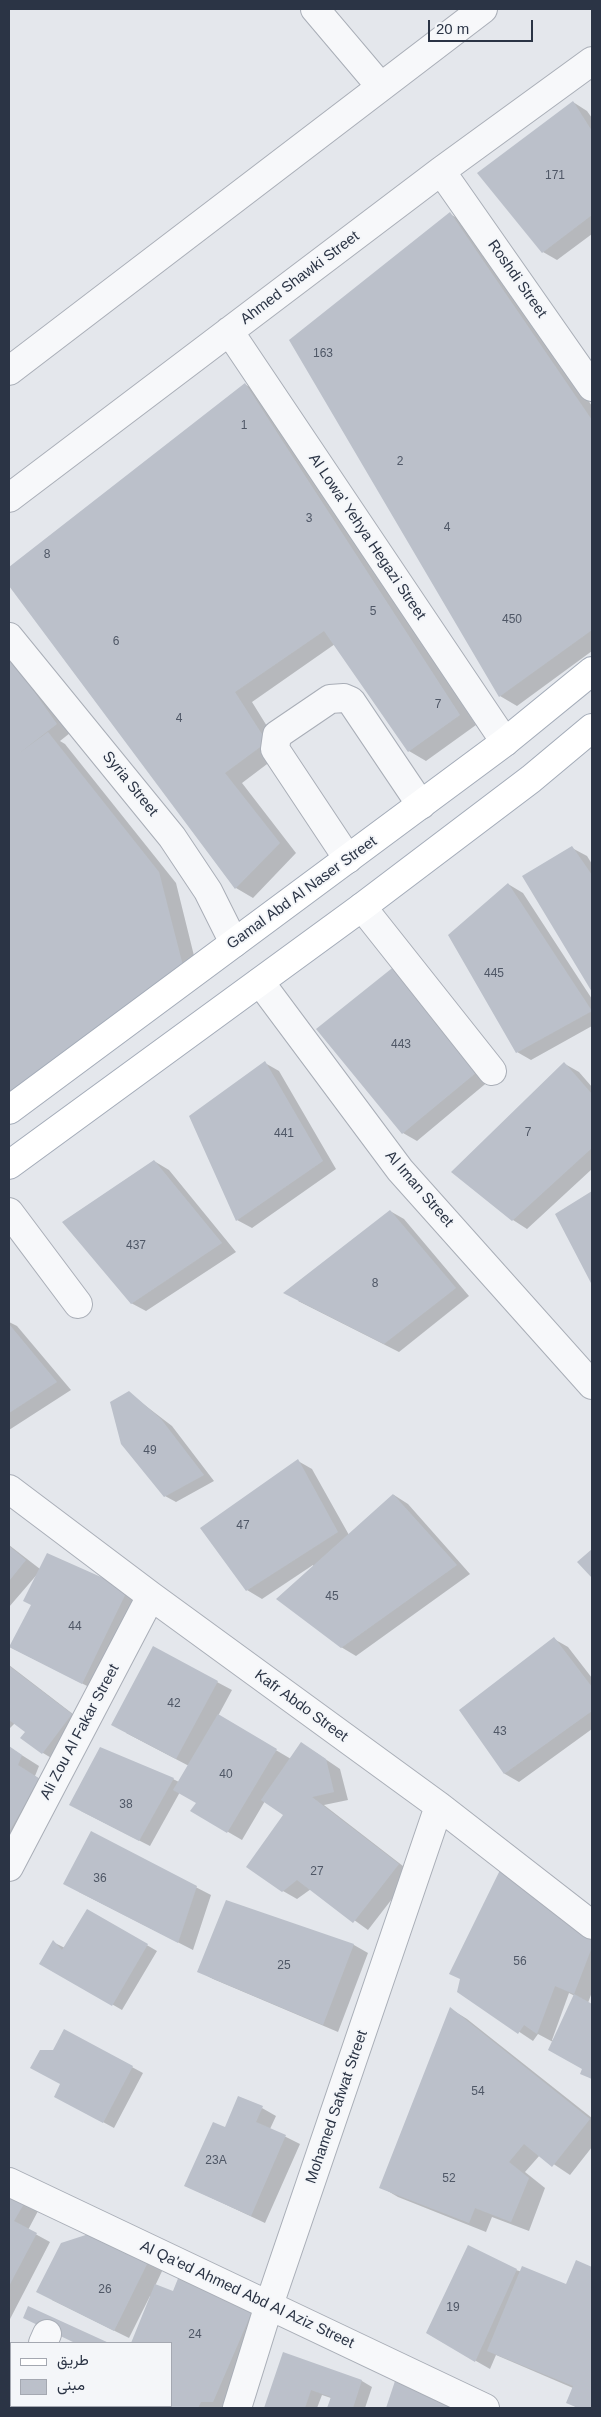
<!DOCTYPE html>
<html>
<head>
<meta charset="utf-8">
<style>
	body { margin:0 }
	#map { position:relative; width:601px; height:2417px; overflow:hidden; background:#e4e7ec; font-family:Helvetica,Vazirmatn,sans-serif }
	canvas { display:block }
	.frame { position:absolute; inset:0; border:10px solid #2b3445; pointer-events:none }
	.legend { position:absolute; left:10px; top:2342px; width:162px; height:65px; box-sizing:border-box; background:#f4f6f9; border:1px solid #a4a8b1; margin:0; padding:6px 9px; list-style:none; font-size:15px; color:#2b3445 }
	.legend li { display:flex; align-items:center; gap:10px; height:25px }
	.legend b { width:25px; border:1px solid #a4a8b1 }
	.scale { position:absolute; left:428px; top:20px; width:105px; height:22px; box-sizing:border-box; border:2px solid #2b3445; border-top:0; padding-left:6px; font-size:15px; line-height:18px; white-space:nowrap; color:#2b3445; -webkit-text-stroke:4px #f4f6f9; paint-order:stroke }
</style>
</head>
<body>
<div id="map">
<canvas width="601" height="2417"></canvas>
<div class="frame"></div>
<ul class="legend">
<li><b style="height:6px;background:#fff"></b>طريق</li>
<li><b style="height:14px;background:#bbc0ca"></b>مبنى</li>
</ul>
<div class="scale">20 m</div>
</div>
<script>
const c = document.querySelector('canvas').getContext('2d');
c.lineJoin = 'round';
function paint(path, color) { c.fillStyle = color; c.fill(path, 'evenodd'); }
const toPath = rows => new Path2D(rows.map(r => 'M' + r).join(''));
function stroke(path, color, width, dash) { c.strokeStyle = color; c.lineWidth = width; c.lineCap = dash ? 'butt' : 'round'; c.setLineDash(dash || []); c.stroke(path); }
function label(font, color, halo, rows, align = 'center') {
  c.font = font + ' Helvetica,sans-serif'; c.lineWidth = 4; c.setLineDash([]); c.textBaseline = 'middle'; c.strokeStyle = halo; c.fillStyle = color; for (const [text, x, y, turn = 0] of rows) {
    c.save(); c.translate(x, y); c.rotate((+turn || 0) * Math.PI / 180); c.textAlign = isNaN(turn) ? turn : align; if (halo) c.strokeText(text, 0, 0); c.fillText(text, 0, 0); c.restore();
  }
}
paint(toPath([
	[573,102,587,111,592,118,592,234,557,260,543,252],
	[450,214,467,224,592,406,592,651,517,706,500,696],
	[246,385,263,395,476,725,426,761,409,751,335,644,252,702,283,752,242,783,296,853,253,898,236,888,9,584,9,569],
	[9,645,70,733,60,741,65,744,176,883,200,980,9,1123],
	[572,848,587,856,592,864,592,989,524,877],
	[508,884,523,893,592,999,592,1026,531,1060,517,1052],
	[397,967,490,1080,417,1141,403,1133],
	[265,1063,279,1071,336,1169,252,1228,237,1220],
	[565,1064,579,1072,592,1087,592,1169,527,1229,513,1220,453,1172],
	[154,1161,169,1170,236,1252,146,1311,131,1303],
	[592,1192,592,1282,557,1215],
	[390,1211,404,1219,469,1296,399,1352,298,1301],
	[9,1322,17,1326,71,1390,9,1430],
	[129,1393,172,1426,214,1481,176,1502,165,1496],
	[298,1461,312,1469,349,1535,394,1495,408,1504,470,1574,356,1656,341,1647,313,1565,262,1599,247,1590,202,1528],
	[9,1545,40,1569,47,1555,142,1599,97,1691,10,1647,32,1605,40,1571,9,1607],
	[554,1639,568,1647,592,1678,592,1729,519,1782,505,1774,461,1710],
	[153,1648,232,1690,218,1716,291,1759,315,1752,340,1769,348,1800,324,1805,412,1873,368,1930,311,1889,297,1899,283,1891,284,1814,265,1801,242,1840,192,1811,198,1803,180,1792,150,1846,81,1811,173,1779,179,1782,189,1766,126,1733],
	[9,1665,82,1721,53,1759,43,1753,27,1732,15,1723,9,1729],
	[9,1747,39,1766,35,1776,56,1789,9,1872],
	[91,1833,211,1895,193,1950,79,1892],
	[227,1901,354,1945,368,1953,338,2032,213,1979,198,1971],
	[87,1910,157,1951,122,2010,41,1963,53,1942,65,1948],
	[592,1927,592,1992,588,2003,592,2005,592,2079,582,2073,584,2069,553,2042,538,2034,533,2041,458,1991],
	[569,1993,575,1996,554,2041,552,2040],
	[451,2009,467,2019,592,2118,592,2147,570,2175,540,2155,525,2172,545,2188,529,2231,492,2217,486,2232,398,2197,381,2187],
	[65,2031,143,2073,114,2128,66,2102,54,2052],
	[262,2108,276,2116,270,2129,300,2144,265,2223,186,2186],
	[9,2194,38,2211,28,2230,50,2242,9,2321],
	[97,2233,164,2267,155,2286,173,2293,180,2278,267,2317,229,2408,116,2408,112,2406,171,2406,171,2343,132,2343,152,2296,150,2296,129,2338,52,2300],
	[577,2262,592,2268,592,2408,578,2408,567,2402,573,2388,496,2355,490,2369,427,2333,516,2270,567,2286],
	[284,2354,362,2381,372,2387,365,2408,328,2408,331,2398,322,2395,317,2408,265,2408],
	[396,2382,461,2408,387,2408]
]), '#0003');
paint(toPath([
	[573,101,592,131,592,215,542,253,477,173],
	[450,212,592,420,592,630,499,697,289,340],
	[245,383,460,715,408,752,324,631,235,692,267,742,225,773,280,843,235,889,9,586,9,567],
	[9,656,57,724,18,754,48,732,159,872,184,970,9,1101],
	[572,846,592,875,592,992,522,876],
	[508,883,592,1011,516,1053,448,935],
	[396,965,477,1072,402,1134,316,1029],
	[265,1061,323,1161,236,1221,189,1116],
	[564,1062,592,1094,592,1148,512,1221,451,1172],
	[154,1160,222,1243,131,1304,62,1222],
	[592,1191,592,1285,555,1214],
	[390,1210,456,1288,384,1344,283,1293],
	[9,1324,57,1382,9,1413],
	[129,1391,161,1419,204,1475,164,1497,121,1444,110,1402],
	[298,1459,338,1532,246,1591,200,1528],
	[393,1494,457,1565,341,1648,276,1599],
	[9,1546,26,1560,9,1581],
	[592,1549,592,1578,577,1562],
	[47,1553,128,1589,82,1684,9,1647,31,1605,23,1601],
	[554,1637,592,1687,592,1711,504,1774,459,1710],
	[153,1646,218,1681,176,1759,111,1725],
	[9,1666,72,1714,42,1754,20,1738,25,1732,9,1720],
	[218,1714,277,1749,227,1833,190,1811,196,1803,173,1790],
	[301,1742,326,1759,334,1792,312,1797,399,1864,353,1923,297,1880,282,1892,246,1867,283,1815,261,1800],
	[9,1746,22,1755,18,1765,40,1779,9,1832],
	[100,1747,174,1778,139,1841,69,1805],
	[91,1831,197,1886,178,1943,63,1884],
	[503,1864,592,1927,592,1947,574,1994,592,2004,592,2079,580,2074,582,2069,548,2050,574,1994,555,1986,537,2034,524,2025,518,2034,457,1992,460,1979,449,1974],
	[226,1900,354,1944,323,2025,197,1972],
	[87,1909,148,1944,112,2006,39,1964,53,1940,62,1950],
	[450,2007,590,2119,552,2167,524,2144,509,2162,529,2178,511,2222,475,2208,469,2223,379,2188],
	[64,2029,133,2066,103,2123,54,2097,60,2084,30,2068,40,2050,53,2050],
	[238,2096,263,2106,256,2122,286,2135,251,2216,184,2186,213,2122,225,2127],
	[9,2193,25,2202,14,2221,37,2233,9,2286],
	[98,2231,150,2258,114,2331,36,2292,61,2243],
	[468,2245,517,2269,475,2362,426,2333],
	[576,2260,592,2267,592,2408,578,2408,566,2403,573,2386,487,2351,522,2266,566,2284],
	[179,2276,254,2307,213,2402,201,2402,198,2408,114,2408,110,2406,171,2406,171,2343,131,2343,155,2284,173,2291],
	[28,2306,109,2343,75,2343,23,2318],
	[283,2352,362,2380,353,2408,327,2408,331,2397,311,2390,305,2408,264,2408],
	[395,2381,464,2408,386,2408]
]), '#bbc0ca');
const minor = toPath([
	[315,9,381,87],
	[441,171,592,387],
	[229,331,505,742],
	[9,371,483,9],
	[9,498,441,171,592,61],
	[9,637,172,837,208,891,234,943],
	[348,859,275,749,277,735,330,699,344,698,351,701,421,805],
	[362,907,492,1071],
	[260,982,400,1170,592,1385],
	[9,1212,78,1304],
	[9,1489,151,1596,439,1806,592,1925],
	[9,1867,151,1596],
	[9,2182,485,2408],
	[43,2343,47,2334],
	[21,2406,27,2408],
	[237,2408,269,2305,439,1806]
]);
const major = toPath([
	[9,1110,505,742,592,671],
	[9,1165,362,907,531,779,592,728]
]);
stroke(minor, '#a9aeb7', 30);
stroke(major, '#a3abb8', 30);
stroke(minor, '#f7f8fa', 28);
stroke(major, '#fff', 28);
label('12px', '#4f5766', null, [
	["171",555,176],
	["163",323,354],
	["1",244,426],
	["2",400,462],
	["3",309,519],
	["4",447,528],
	["8",47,555],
	["5",373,612],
	["450",512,620],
	["6",116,642],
	["7",438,705],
	["4",179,719],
	["445",494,974],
	["443",401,1045],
	["7",528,1133],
	["441",284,1134],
	["437",136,1246],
	["8",375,1284],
	["49",150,1451],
	["47",243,1526],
	["45",332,1597],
	["44",75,1627],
	["42",174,1704],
	["43",500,1732],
	["40",226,1775],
	["38",126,1805],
	["27",317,1872],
	["36",100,1879],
	["56",520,1962],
	["25",284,1966],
	["54",478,2092],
	["23A",216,2161],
	["52",449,2179],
	["26",105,2290],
	["19",453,2308],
	["24",195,2335]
]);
label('15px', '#2b3445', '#f4f6f9', [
	["Ahmed Shawki Street",300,278,-37],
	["Roshdi Street",517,279,55],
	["Al Lowa' Yehya Hegazi Street",367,537,56],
	["Syria Street",130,784,51],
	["Gamal Abd Al Naser Street",302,893,-36],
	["Al Iman Street",419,1189,49],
	["Kafr Abdo Street",301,1706,36],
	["Ali Zou Al Fakar Street",80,1732,-62],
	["Mohamed Safwat Street",337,2107,-71],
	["Al Qa'ed Ahmed Abd Al Aziz Street",247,2295,25]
]);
</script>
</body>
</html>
